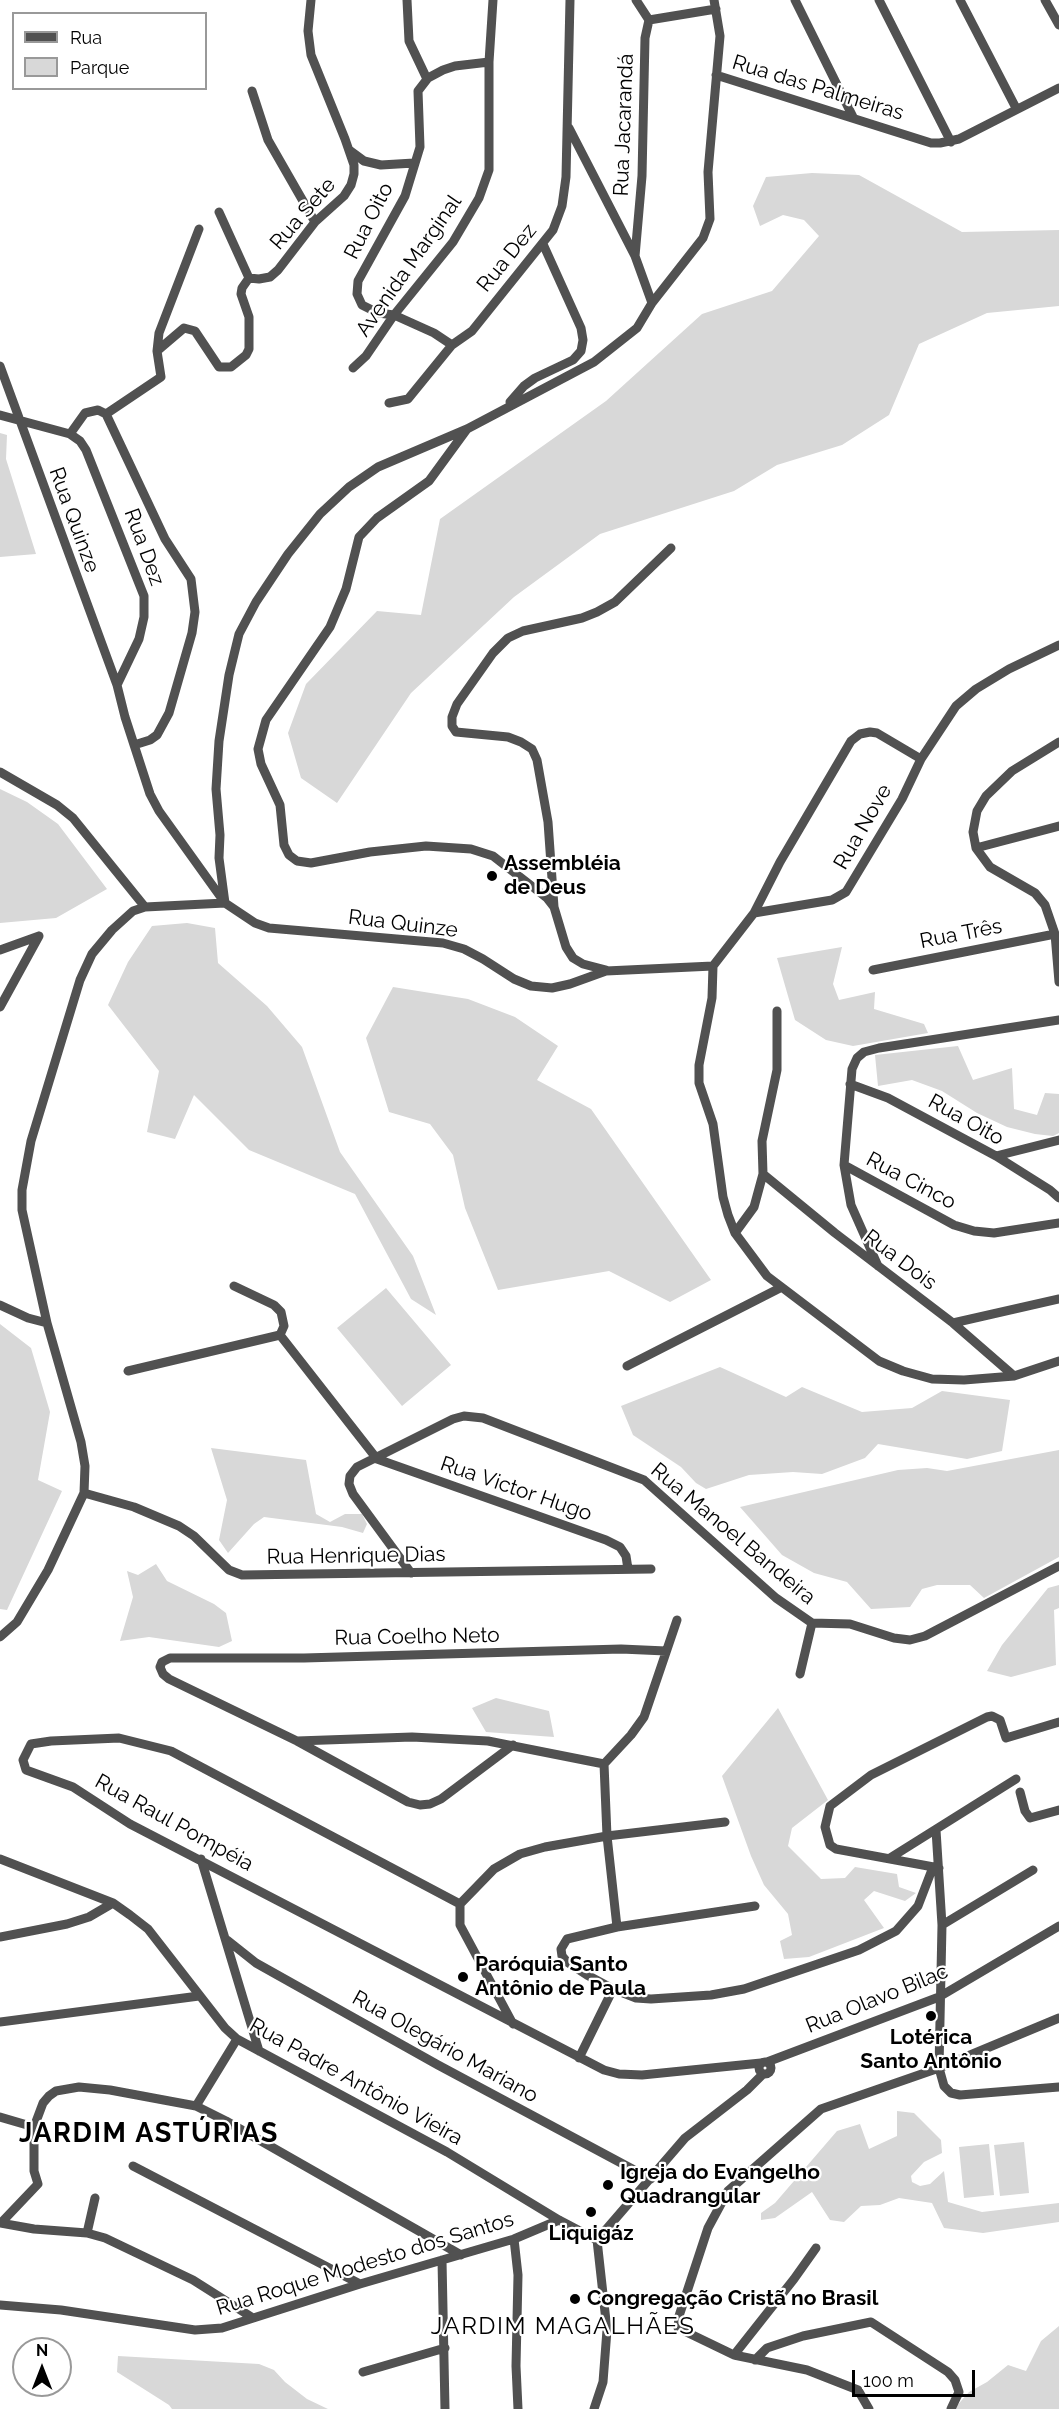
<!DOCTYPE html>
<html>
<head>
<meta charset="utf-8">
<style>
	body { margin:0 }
	#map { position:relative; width:1059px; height:2409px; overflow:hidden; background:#fff; font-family:Raleway,sans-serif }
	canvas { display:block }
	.legend { position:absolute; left:12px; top:12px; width:195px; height:78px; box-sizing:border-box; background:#fff; border:2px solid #999; margin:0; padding:8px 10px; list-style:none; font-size:18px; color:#000 }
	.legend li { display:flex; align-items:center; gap:12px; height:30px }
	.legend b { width:30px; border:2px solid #999 }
	.north { position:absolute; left:12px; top:2337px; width:60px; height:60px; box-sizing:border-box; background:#fff; border:2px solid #999; border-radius:50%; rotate:0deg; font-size:16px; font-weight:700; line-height:24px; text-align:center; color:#000 }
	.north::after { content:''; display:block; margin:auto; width:21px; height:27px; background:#000; clip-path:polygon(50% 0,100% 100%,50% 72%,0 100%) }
	.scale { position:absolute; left:852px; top:2370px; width:123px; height:27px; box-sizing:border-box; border:3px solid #000; border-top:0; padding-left:8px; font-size:18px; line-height:21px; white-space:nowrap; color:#000; -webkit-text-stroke:4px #fff; paint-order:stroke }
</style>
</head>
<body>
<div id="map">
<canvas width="1059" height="2409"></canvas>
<ul class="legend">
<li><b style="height:8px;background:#515151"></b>Rua</li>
<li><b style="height:16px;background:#d8d8d8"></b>Parque</li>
</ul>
<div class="north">N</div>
<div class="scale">100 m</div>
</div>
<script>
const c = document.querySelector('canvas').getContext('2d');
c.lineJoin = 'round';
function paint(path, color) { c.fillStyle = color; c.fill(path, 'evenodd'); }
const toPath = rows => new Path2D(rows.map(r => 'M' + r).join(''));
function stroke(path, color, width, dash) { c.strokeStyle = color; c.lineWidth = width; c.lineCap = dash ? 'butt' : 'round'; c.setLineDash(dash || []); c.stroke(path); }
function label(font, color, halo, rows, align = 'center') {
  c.font = font + ' Raleway,sans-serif'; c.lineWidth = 4.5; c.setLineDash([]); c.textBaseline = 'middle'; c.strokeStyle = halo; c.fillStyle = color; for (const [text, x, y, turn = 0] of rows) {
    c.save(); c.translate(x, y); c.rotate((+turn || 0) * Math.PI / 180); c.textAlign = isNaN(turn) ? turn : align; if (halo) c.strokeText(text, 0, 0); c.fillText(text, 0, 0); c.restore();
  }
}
paint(toPath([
	[812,173,859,175,962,232,1059,230,1059,306,987,313,919,344,889,415,842,445,777,465,734,491,600,534,514,597,411,693,337,803,301,778,288,733,306,684,377,611,421,615,440,519,606,401,702,314,772,291,819,236,804,220,783,215,760,226,753,206,766,177],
	[0,433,7,435,6,459,36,554,0,557],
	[0,789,27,802,58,824,107,889,56,918,0,923],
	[187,923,215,928,218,963,267,1006,302,1047,340,1152,413,1256,436,1315,411,1299,355,1194,249,1150,194,1095,175,1139,147,1132,159,1071,108,1005,128,962,152,926],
	[842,947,833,984,839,1000,875,992,874,1009,924,1024,928,1033,853,1046,826,1040,795,1020,777,958],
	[393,987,468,999,515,1017,558,1046,537,1080,591,1109,711,1280,670,1302,609,1271,498,1290,465,1208,453,1155,430,1124,389,1112,366,1038],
	[958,1046,973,1080,1012,1068,1014,1109,1037,1115,1045,1093,1059,1094,1059,1133,1053,1136,1035,1134,1007,1127,977,1113,942,1091,912,1080,878,1086,875,1055],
	[386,1288,451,1365,402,1406,337,1328],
	[0,1324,31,1348,50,1412,38,1480,62,1491,7,1610,0,1609],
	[720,1367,786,1397,802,1387,862,1412,912,1408,942,1391,1010,1400,1002,1451,967,1459,878,1444,865,1458,822,1474,793,1472,749,1475,706,1489,696,1483,681,1467,633,1435,621,1406],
	[211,1448,306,1460,316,1514,330,1522,345,1514,362,1514,367,1524,363,1533,342,1527,264,1517,254,1524,228,1553,219,1540,227,1500],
	[1059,1450,1059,1557,984,1598,970,1585,937,1585,922,1589,910,1607,871,1609,847,1582,814,1573,782,1555,740,1507,898,1470,927,1468,947,1471],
	[156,1564,167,1581,214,1604,226,1613,232,1641,219,1647,149,1637,120,1641,133,1597,127,1571,138,1575],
	[1059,1585,1059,1608,1054,1610,1056,1665,1011,1677,987,1671,1002,1645,1048,1588],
	[496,1698,549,1711,554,1737,486,1732,472,1708],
	[778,1708,828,1800,792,1828,788,1846,821,1879,845,1878,855,1867,897,1874,899,1887,916,1893,905,1901,874,1891,864,1900,884,1928,809,1957,784,1959,780,1941,792,1935,788,1914,764,1885,751,1856,722,1776],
	[897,2111,914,2113,941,2140,942,2153,924,2162,911,2176,912,2182,920,2186,930,2184,944,2171,948,2202,982,2212,1059,2203,1059,2222,983,2233,944,2228,932,2203,899,2198,880,2205,861,2206,844,2222,830,2220,812,2192,775,2218,761,2220,761,2213,775,2203,837,2131,860,2124,869,2149,897,2136],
	[1024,2142,1029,2193,1000,2196,994,2145],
	[989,2144,994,2195,964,2198,959,2147],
	[1059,2326,1059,2409,954,2409,969,2392,987,2382,1008,2365,1026,2371,1041,2341],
	[118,2356,259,2364,274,2370,285,2382,307,2399,328,2409,172,2409,169,2405,117,2372]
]), '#d8d8d8');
stroke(toPath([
	[407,0,409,41,427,79],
	[795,0,853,117],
	[879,0,951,142],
	[960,0,1016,108],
	[1045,0,1059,25],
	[649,20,716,9],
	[716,75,931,143,940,143,959,139,1059,88],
	[252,91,268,140,315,222],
	[569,128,635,256,652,303],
	[349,150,364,161,381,165,414,163],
	[219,212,249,278],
	[635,256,642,176,645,38,649,20,636,0],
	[249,278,259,279,270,277,278,270,315,222,344,196,351,185,354,174,354,165,345,139,311,55,308,31,311,0],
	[452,345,434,333,394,315,378,313,362,305,357,294,358,281,405,196,420,147,418,91,428,78,443,70,455,66,489,62],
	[157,351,159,333,199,229],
	[0,366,117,685],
	[353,368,366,356,394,315,453,242,479,198,489,170,489,62,493,0],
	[510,402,524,386,535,378,573,360,581,351,583,340,581,328,543,244],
	[389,403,408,399,452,345,472,331,553,230,562,206,566,177,570,0],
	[106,414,161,377,157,351,184,328,195,331,219,367,231,367,246,355,249,349,249,317,241,294,242,288,249,278],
	[0,415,70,434,80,441,86,450,144,596,144,617,139,639,117,685,125,717,150,794,159,811,225,903,255,923,269,928,443,943,464,949,483,959,514,979,531,986,552,988,570,984,606,971,713,966],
	[467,429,429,481,377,518,359,537,346,589,330,627,266,720,258,749,261,764,280,805,284,845,289,855,297,861,311,863,370,852,426,846,471,849,493,856,547,898,554,907,566,947,573,958,583,964,606,970],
	[70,434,85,413,98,410,106,414,165,539,191,579,195,612,192,633,169,713,157,735,150,740,134,745],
	[1059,742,1012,771,986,796,977,811,973,832,976,848,990,867,1035,893,1045,905,1055,934,1059,982],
	[0,772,57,805,73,818,145,907],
	[976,848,1059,826],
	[225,903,219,858,220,835,216,789,219,741,229,675,239,634,256,602,288,554,320,514,349,487,378,467,467,429,594,362,637,328,652,303,703,238,710,219,708,172,720,36,714,0],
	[554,907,548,822,537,760,532,749,521,742,508,737,456,732,452,726,452,717,457,704,493,653,508,638,523,631,582,618,597,612,615,602,671,548],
	[754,913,832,900,846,892,902,799,921,759,956,706,976,689,1009,669,1059,645],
	[0,950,39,936],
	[713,966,712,998,699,1065,699,1083,713,1124,723,1197,728,1215,735,1233,767,1276,879,1361,903,1371,932,1379,964,1380,1014,1376,1059,1361],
	[713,966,754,913,780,862,851,741,860,734,870,732,877,733,921,759],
	[873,970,1055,934],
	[0,1007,39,936],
	[850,1084,888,1098,996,1156,1050,1190,1059,1198],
	[996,1156,1059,1140],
	[844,1165,954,1225,974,1231,994,1233,1059,1223],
	[763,1174,835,1233,953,1323,1014,1376],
	[735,1233,754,1207,763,1174,762,1141,777,1070,777,1011],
	[878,1266,851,1205,844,1165,852,1069,857,1058,864,1052,879,1048,1059,1020],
	[0,1305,28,1318,47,1323],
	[953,1323,1059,1299],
	[280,1335,377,1459],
	[627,1366,780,1288],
	[128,1371,280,1335,284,1326,281,1312,274,1305,234,1286],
	[377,1459,606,1540,620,1547,626,1556,628,1569],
	[84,1493,134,1507,179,1526,194,1536,229,1570,242,1575,651,1569],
	[411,1573,353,1494,349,1484,350,1476,357,1467,453,1419,464,1416,483,1418,644,1480,776,1598,812,1623,850,1624,894,1638,910,1640,925,1636,1059,1566],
	[0,1637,17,1622,48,1570,84,1493,85,1466,81,1442,47,1323,22,1210,22,1190,31,1141,80,980,92,954,112,930,133,911,145,907,225,903],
	[800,1674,812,1623],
	[297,1741,412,1737,488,1741,604,1764],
	[513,1745,441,1799,430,1804,420,1805,408,1802,297,1741,169,1679,163,1674,160,1667,162,1662,170,1658,304,1658,621,1649,666,1651],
	[1020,1792,1025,1811,1030,1818,1059,1810],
	[936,1830,942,1925,939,2068,944,2086,951,2093,960,2095,1059,2087],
	[890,1858,1016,1779],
	[0,1859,113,1903,130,1915,148,1929,225,2028,237,2039,447,2152,559,2220,597,2240],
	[201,1859,259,2051],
	[939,1868,836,1849,830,1845,825,1827,830,1806,871,1775,987,1717,992,1716,1000,1720,1006,1738,1059,1722],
	[460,1904,171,1751,119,1738,51,1741,31,1744,23,1760,26,1770,73,1787,130,1824,604,2070,619,2074,642,2075,761,2063],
	[460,1904,494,1869,520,1854,545,1847,607,1836,725,1822],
	[460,1904,460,1925,513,2024],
	[755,1906,617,1927,567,1939,561,1949,562,1956,567,1962,587,1975,613,1989,636,1998,651,1999,711,1995,744,1989,859,1950,896,1931,918,1906,933,1867],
	[942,1925,1033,1870],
	[617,1927,607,1836,604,1764,631,1735,644,1717,677,1620],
	[0,1937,67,1924,89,1917,113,1903],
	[227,1940,256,1963,438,2065,651,2179],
	[0,2022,199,1996],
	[579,2058,613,1989],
	'759 2068a6 6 0 1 1 12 0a6 6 0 1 1-12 0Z',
	[767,2062,939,1997,1059,1926],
	[196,2106,237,2039],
	[0,2117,34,2127],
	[133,2166,360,2284],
	[0,2223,34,2229,87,2233,105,2238,193,2280,253,2318],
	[1,2223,38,2184,34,2171,34,2127,43,2103,49,2096,56,2091,79,2087,110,2090,196,2106,226,2121,461,2255],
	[87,2233,95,2198],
	[514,2239,518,2275,516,2366,518,2409],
	[442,2260,445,2409],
	[0,2305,61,2310,195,2330,222,2328,360,2284,514,2239,559,2220],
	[734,2355,794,2279,816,2248],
	[755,2360,767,2348,803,2336,871,2322,948,2372,955,2380,959,2392,951,2409],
	[363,2372,445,2348],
	[594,2409,603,2382,607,2330,597,2240,685,2138,747,2090,763,2074],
	[869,2409,858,2390,807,2370,734,2355,678,2328,679,2316,708,2228,728,2191,821,2109,939,2068,1059,2018]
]), '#515151', 9);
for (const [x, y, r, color] of [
	[492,876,6,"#000"],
	[463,1977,6,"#000"],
	[931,2016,6,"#000"],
	[608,2185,6,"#000"],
	[591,2212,6,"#000"],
	[575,2299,6,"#000"]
]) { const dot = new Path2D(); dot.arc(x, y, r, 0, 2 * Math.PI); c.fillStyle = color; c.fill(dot); stroke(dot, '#fff', 2); }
label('21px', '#000', '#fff', [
	["Rua das Palmeiras",818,88,17],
	["Rua Jacarandá",624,125,-88],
	["Rua Sete",303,214,-49],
	["Rua Oito",369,221,-63],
	["Rua Dez",507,258,-51],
	["Avenida Marginal",409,266,-55],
	["Rua Quinze",74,520,70],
	["Rua Dez",144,547,70],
	["Rua Nove",863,827,-60],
	["Rua Quinze",403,924,7],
	["Rua Três",961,934,-11],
	["Rua Oito",966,1120,29],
	["Rua Cinco",911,1181,28],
	["Rua Dois",900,1260,37],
	["Rua Victor Hugo",516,1489,19],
	["Rua Manoel Bandeira",733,1534,40],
	["Rua Henrique Dias",356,1556,-1],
	["Rua Coelho Neto",417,1637,-1],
	["Rua Raul Pompéia",174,1823,29],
	["Rua Olavo Bilac",877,1999,-22],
	["Rua Olegário Mariano",445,2047,29],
	["Rua Padre Antônio Vieira",356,2082,29],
	["Rua Roque Modesto dos Santos",365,2264,-17]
]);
label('bold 21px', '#000', '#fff', [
	["Assembléia",504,864],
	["de Deus",504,888],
	["Paróquia Santo",475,1965],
	["Antônio de Paula",475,1989],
	["Lotérica",931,2038,"center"],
	["Santo Antônio",931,2062,"center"],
	["Igreja do Evangelho",620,2173],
	["Quadrangular",620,2197],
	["Liquigáz",591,2234,"center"],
	["Congregação Cristã no Brasil",587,2299]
], 'left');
c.letterSpacing = '1.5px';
label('24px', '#000', '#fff', [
	["JARDIM MAGALHÃES",563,2327]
]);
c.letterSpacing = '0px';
c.letterSpacing = '1.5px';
label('bold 27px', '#000', '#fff', [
	["JARDIM ASTÚRIAS",149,2134]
]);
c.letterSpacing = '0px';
</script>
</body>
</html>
